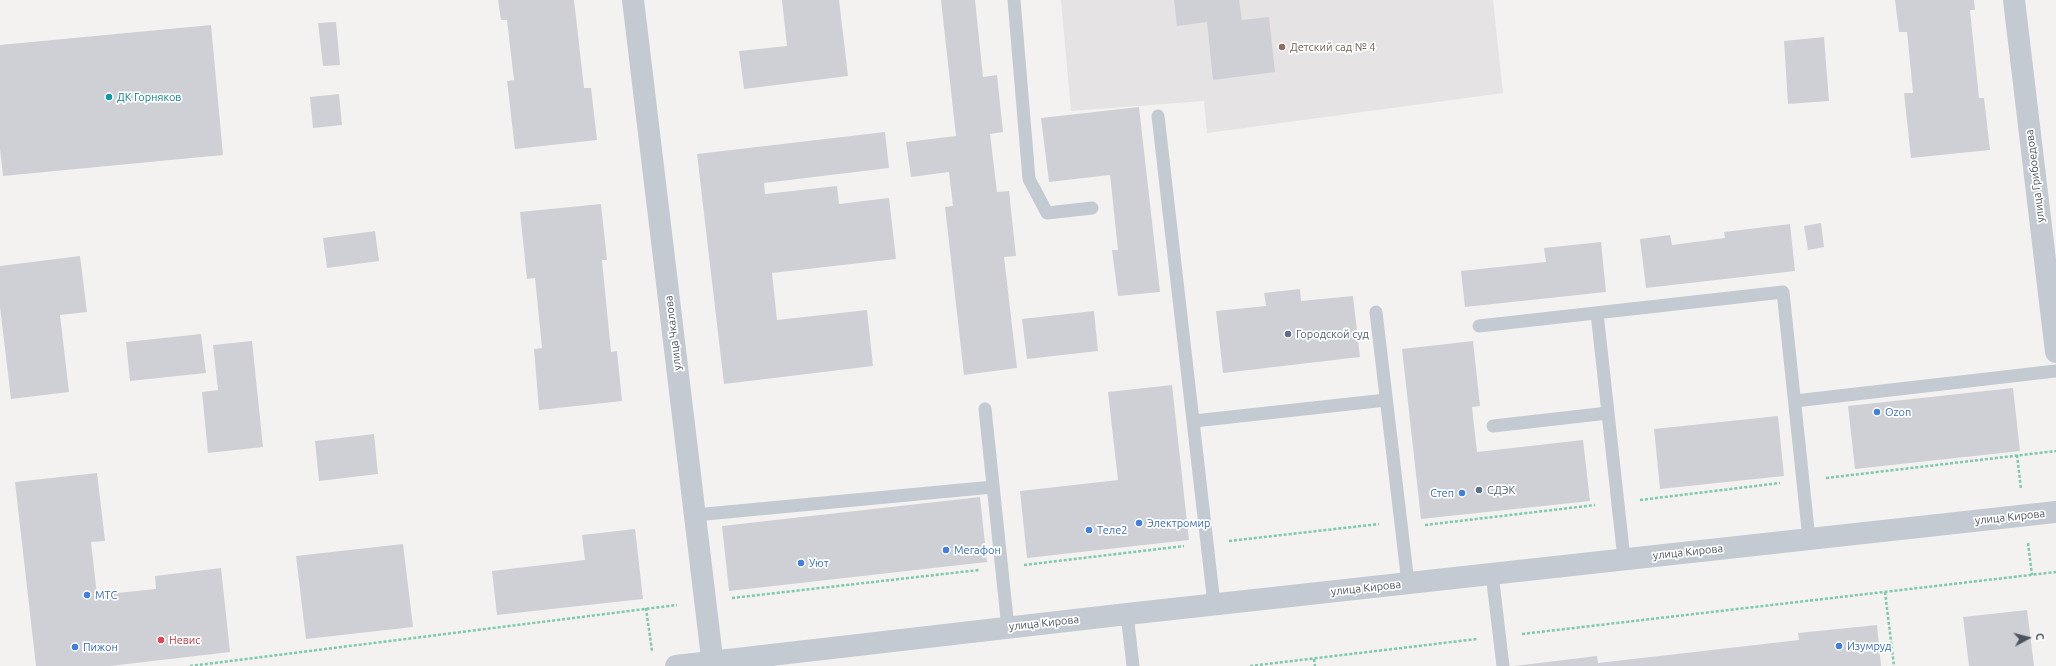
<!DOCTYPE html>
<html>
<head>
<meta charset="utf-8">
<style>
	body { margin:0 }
	#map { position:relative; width:2056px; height:666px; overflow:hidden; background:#f4f2f1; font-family:Ubuntu,sans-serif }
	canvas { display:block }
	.north { position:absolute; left:2008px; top:618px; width:40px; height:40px; -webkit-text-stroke:3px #fff; paint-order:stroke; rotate:83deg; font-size:11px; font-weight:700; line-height:16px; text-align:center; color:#4a535e }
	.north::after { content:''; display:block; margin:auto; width:14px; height:18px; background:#4a535e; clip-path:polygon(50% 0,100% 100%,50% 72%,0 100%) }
</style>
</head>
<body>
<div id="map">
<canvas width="2056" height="666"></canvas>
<div class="north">С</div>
</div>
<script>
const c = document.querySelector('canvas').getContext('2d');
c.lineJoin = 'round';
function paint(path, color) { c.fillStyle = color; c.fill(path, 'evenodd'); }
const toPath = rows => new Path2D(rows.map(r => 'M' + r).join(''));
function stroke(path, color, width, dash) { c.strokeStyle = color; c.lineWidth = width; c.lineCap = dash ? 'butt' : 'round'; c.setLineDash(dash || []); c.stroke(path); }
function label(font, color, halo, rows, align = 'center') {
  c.font = font + ' Ubuntu,sans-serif'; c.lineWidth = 3.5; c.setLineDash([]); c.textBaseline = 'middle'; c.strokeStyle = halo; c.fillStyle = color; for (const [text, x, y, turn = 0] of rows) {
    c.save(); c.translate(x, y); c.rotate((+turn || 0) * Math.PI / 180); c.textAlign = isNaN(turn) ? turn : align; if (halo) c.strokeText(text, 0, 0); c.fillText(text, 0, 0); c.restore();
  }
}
paint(toPath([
	[1061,0,1493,0,1503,93,1207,133,1204,101,1071,111]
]), '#e5e3e3');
paint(toPath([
	[498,0,574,0,584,88,591,88,597,140,515,149,507,81,514,80,507,20,501,20],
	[782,0,839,0,848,76,744,89,739,51,787,46],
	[941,0,975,0,983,77,997,75,1003,132,990,134,997,192,1009,191,1016,256,1004,257,1017,368,964,375,945,207,953,206,949,172,911,177,906,142,956,136],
	[1174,0,1239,0,1242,20,1269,17,1275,72,1213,80,1207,22,1177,26],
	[1895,0,1974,0,1975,10,1970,10,1979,98,1984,98,1990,150,1911,158,1904,93,1913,93,1907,32,1899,32],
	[336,22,340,65,323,66,318,23],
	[211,25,223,155,3,176,0,149,0,45],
	[1824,37,1829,101,1788,104,1784,41],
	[339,94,342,125,313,128,310,97],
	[1139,107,1160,292,1118,296,1112,250,1118,250,1110,175,1049,182,1041,118],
	[885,132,889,168,764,183,765,194,837,186,839,204,889,198,896,259,772,273,777,320,867,310,873,366,724,384,697,154],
	[601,204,607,260,602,260,611,352,617,351,622,401,539,410,534,349,542,348,535,278,527,279,520,212],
	[1821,223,1824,247,1808,250,1804,226],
	[1790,224,1795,271,1646,288,1640,239,1670,235,1672,245,1725,238,1724,232],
	[375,231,379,261,327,268,323,238],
	[1601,242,1606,292,1465,307,1461,271,1546,262,1544,248],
	[80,256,87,312,60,315,69,392,11,399,0,307,0,266],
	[1300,289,1301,301,1353,296,1360,357,1223,373,1216,311,1266,306,1264,293],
	[1094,311,1098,351,1027,359,1022,319],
	[201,334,206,373,130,381,126,342],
	[252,341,263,447,208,453,202,392,218,390,213,345],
	[1473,341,1480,406,1472,407,1477,452,1583,440,1590,501,1421,519,1402,349],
	[1172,385,1189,540,1027,558,1020,491,1118,480,1108,392],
	[2013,388,2020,451,1855,469,1848,406],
	[1778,416,1784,476,1660,489,1654,429],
	[374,434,378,474,319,481,315,441],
	[97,473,105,541,91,542,97,595,156,589,155,576,221,568,230,652,110,666,36,666,15,482],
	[980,497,987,562,729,591,722,526],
	[635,529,643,599,497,615,492,571,585,560,582,535],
	[403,544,413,627,306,639,296,556],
	[2027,610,2034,666,1969,666,1963,617],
	[1877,625,1881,666,1514,666,1597,656,1598,663,1799,640,1798,633]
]), '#cfd0d5');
stroke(toPath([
	[2017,455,2021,489],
	[1826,478,2056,451],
	[1640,500,1780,483],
	[1425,525,1595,505],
	[1229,541,1379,524],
	[2028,543,2032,575],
	[1024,565,1184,546],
	[1885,592,1894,666],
	[732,598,979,570],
	[646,608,652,651],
	[1522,634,2056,572],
	[1314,659,1315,666],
	[190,666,677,605],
	[1250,666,1477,639]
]), '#7ccbac', 2.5, [3, 2]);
stroke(toPath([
	[1014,0,1029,179,1047,213,1092,208],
	[1158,116,1214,604],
	[1376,312,1408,583],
	[1597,313,1608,413],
	[1479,326,1783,292,1809,539],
	[1795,401,2056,371],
	[985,409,1008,628],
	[1194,421,1386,400],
	[1493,426,1608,413,1624,559],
	[695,515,993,487],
	[1492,574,1503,666],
	[1127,614,1133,666]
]), '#c3cad2', 13);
stroke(toPath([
	[633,0,713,666],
	[2014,0,2056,352]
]), '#c3cad2', 22);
stroke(toPath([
	[676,666,1127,614,2056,512]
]), '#c3cad2', 22);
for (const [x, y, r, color] of [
	[1282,47,4,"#8d6e63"],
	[109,97,4,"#0f9aa8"],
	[1288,334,4,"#5c6f8a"],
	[1877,412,4,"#3f7fe0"],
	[1479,490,4,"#5c6f8a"],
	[1462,493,4,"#3f7fe0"],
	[1139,523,4,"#3f7fe0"],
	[1089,530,4,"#3f7fe0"],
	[946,550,4,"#3f7fe0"],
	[801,563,4,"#3f7fe0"],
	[87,595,4,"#3f7fe0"],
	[161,640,4,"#e0444e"],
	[1839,646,4,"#3f7fe0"],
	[75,647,4,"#3f7fe0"]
]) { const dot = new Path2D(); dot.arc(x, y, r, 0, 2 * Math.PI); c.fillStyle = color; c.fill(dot); stroke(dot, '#fff', 1.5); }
label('11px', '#785e54', '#fff', [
	["Детский сад № 4",1290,47]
], 'left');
label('11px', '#0d838f', '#fff', [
	["ДК Горняков",117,97]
], 'left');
label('11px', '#4a535e', '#fff', [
	["улица Грибоедова",2035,176,-97],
	["улица Чкалова",673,333,-97],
	["улица Кирова",2010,517,-6],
	["улица Кирова",1688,552,-6],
	["улица Кирова",1366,588,-6],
	["улица Кирова",1044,623,-6]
]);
label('11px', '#4e5e75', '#fff', [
	["Городской суд",1296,334],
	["СДЭК",1487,490]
], 'left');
label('11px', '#366cbe', '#fff', [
	["Ozon",1885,412],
	["Степ",1454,493,"right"],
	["Электромир",1147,523],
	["Теле2",1097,530],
	["Мегафон",954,550],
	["Уют",809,563],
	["МТС",95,595],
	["Изумруд",1847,646],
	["Пижон",83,647]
], 'left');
label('11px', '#be3a42', '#fff', [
	["Невис",169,640]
], 'left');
</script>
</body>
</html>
